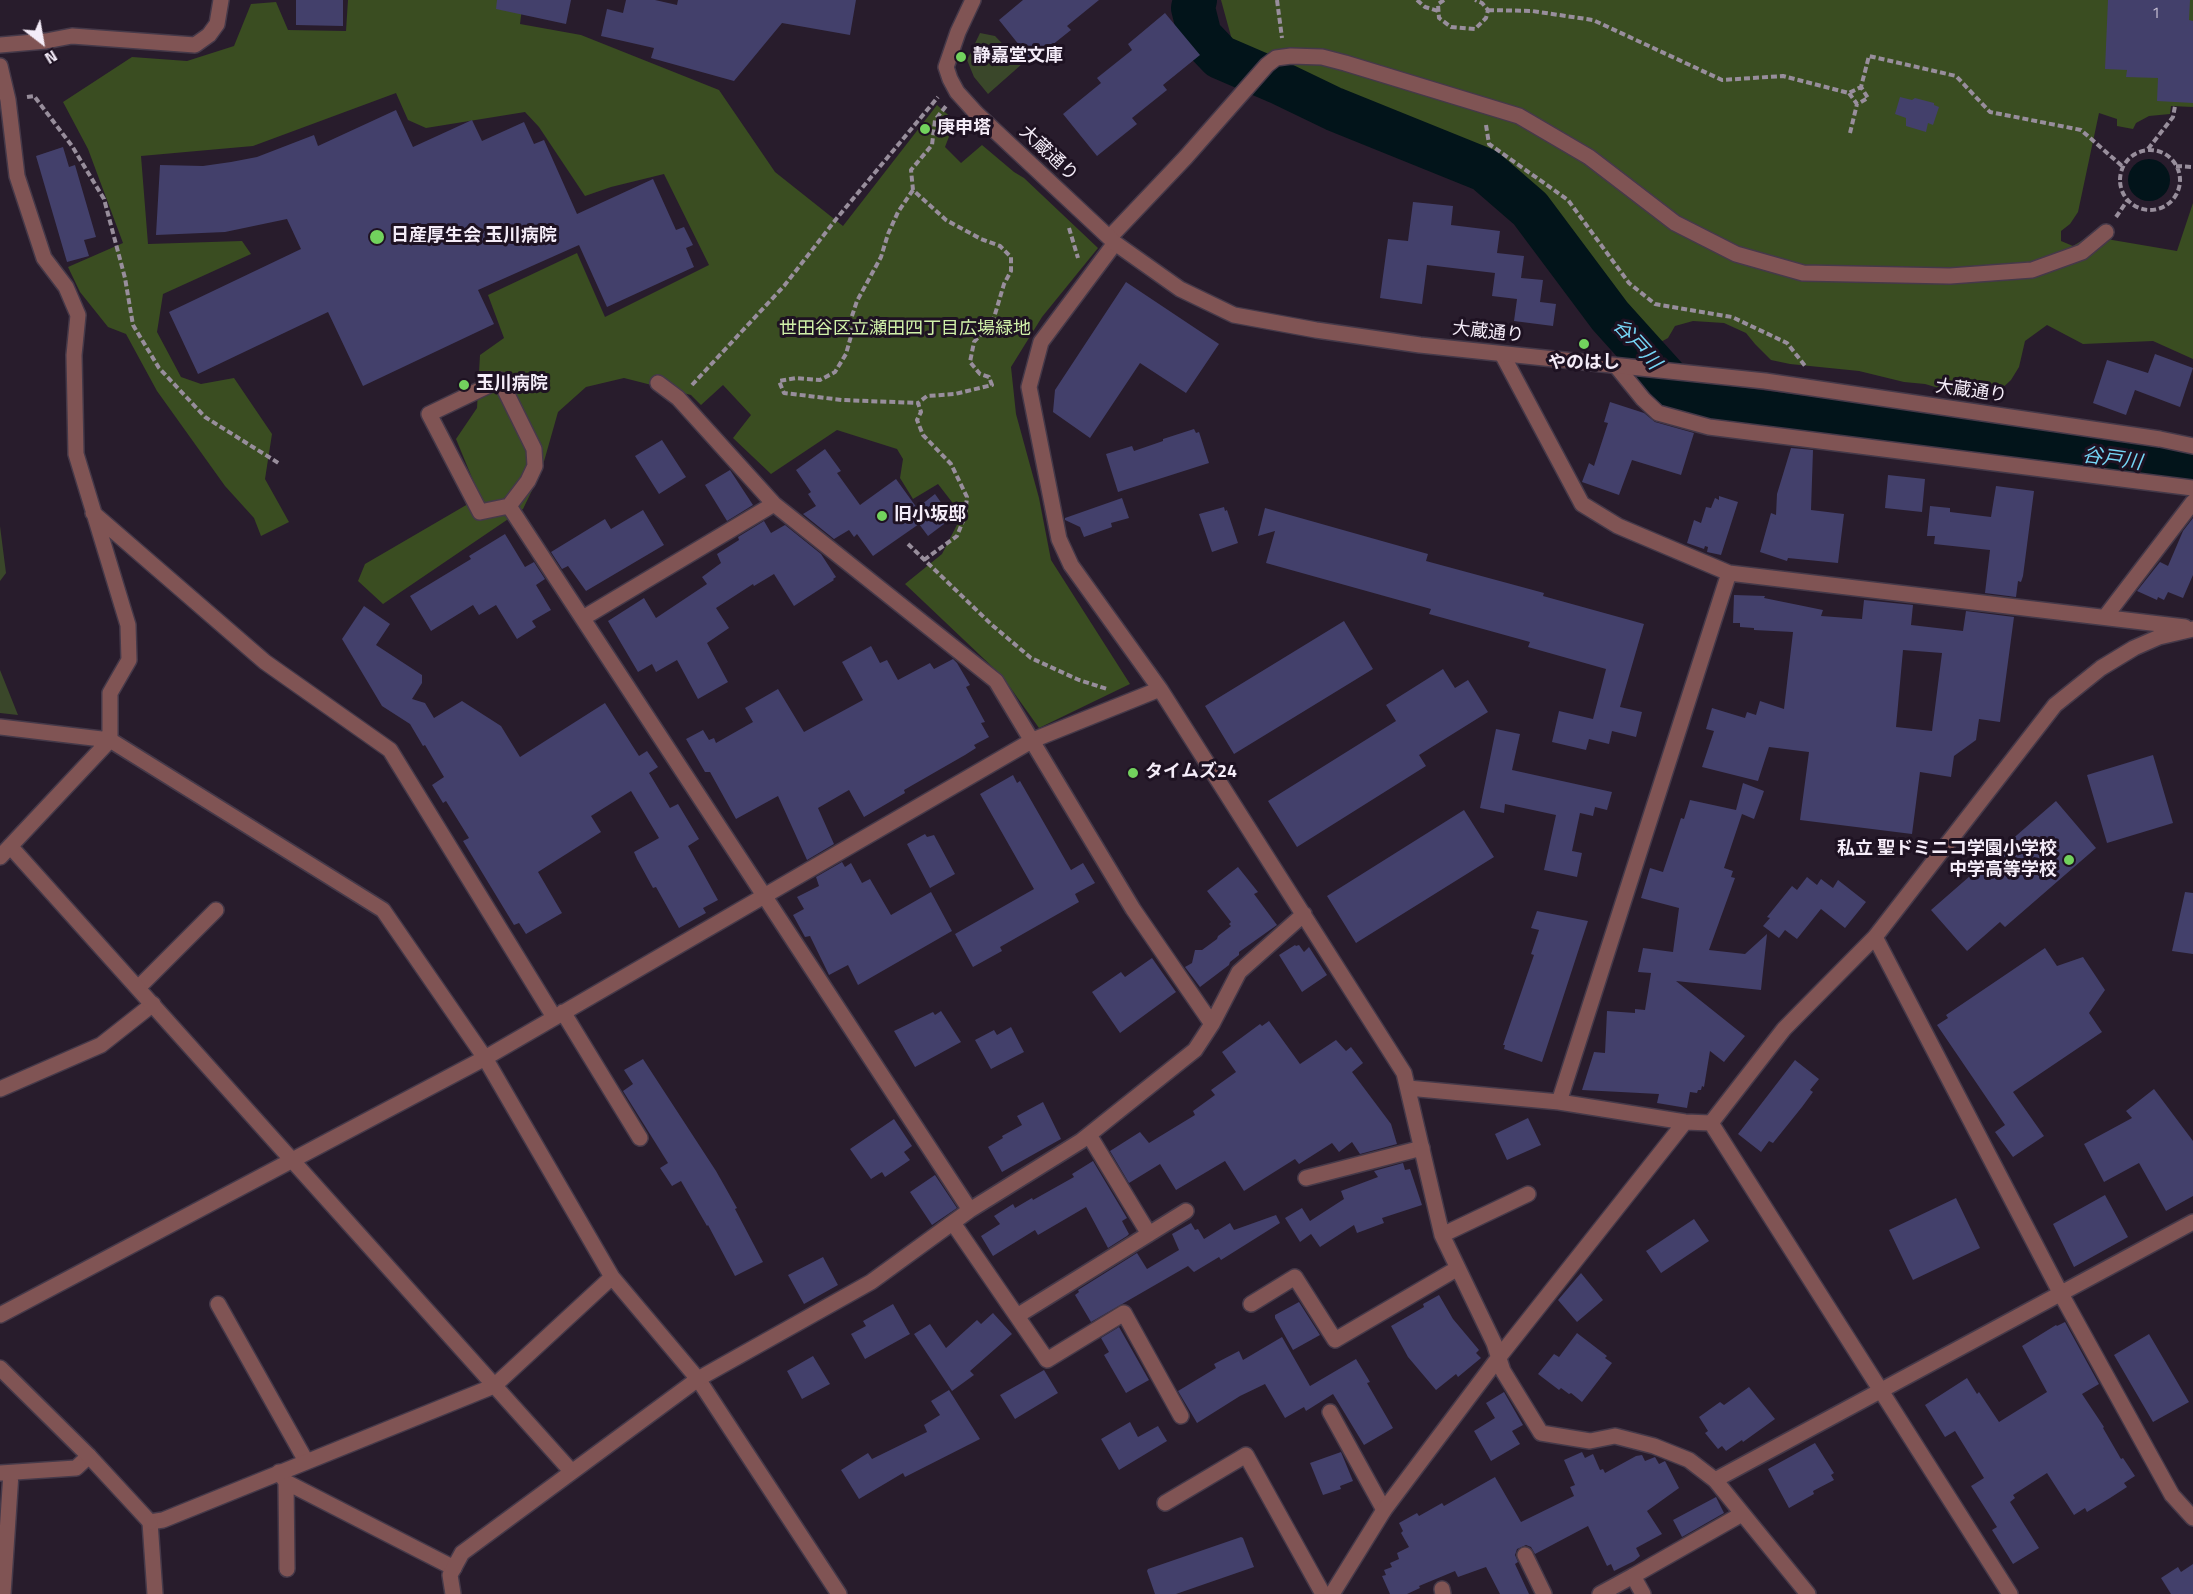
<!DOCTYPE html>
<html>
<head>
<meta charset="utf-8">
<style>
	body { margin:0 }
	#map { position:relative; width:2193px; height:1594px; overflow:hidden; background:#281c2c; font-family:"Titillium Web",sans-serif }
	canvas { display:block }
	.north { position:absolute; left:12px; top:12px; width:60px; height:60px; -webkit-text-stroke:4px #1e1222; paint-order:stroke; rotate:149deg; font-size:16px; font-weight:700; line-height:24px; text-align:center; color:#f4ecf8 }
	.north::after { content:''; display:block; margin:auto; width:21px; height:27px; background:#f4ecf8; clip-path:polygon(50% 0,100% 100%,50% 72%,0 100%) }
</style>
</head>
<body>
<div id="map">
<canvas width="2193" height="1594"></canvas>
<div class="north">N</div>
</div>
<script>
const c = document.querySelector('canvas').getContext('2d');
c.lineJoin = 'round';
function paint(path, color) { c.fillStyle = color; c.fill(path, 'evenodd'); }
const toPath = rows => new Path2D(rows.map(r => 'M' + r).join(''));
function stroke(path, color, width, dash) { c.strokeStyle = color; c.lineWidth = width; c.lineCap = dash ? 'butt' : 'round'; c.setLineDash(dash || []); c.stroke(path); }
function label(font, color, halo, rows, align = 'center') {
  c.font = font + ' "Titillium Web","Noto Sans JP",sans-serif'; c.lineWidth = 6; c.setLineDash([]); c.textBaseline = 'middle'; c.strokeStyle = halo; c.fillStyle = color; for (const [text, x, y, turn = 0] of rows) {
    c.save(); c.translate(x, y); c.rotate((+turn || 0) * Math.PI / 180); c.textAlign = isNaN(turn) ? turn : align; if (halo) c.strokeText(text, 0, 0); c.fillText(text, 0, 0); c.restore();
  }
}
paint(toPath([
	[980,33,995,36,1022,64,988,94,974,77,967,60],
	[0,526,6,573,0,581],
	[0,670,18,715,0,713]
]), '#3a472a');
paint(toPath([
	[348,0,523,0,520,24,581,35,719,90,775,172,843,226,937,105,955,121,945,147,961,163,982,145,1014,172,1024,178,1098,248,1042,317,1011,367,1016,414,1039,498,1051,560,1130,684,1039,728,1002,676,905,584,942,554,962,515,938,484,913,499,900,478,903,459,897,449,837,430,771,474,733,438,751,415,723,385,701,405,691,395,624,378,586,387,558,412,541,472,523,509,383,604,358,581,365,564,480,497,456,439,477,408,480,355,504,338,488,295,577,253,605,317,709,265,664,174,611,187,585,196,539,127,525,112,426,128,408,120,396,93,253,146,141,156,148,244,242,241,251,254,163,294,157,332,181,377,201,384,234,378,272,434,265,479,289,522,261,536,254,518,225,486,157,391,126,334,108,327,80,292,68,267,123,243,88,149,63,102,132,57,187,61,234,46,251,4,276,2,288,30,346,31],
	[1221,0,2193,0,2193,107,2171,106,2170,114,2149,116,2136,123,2133,129,2117,126,2117,119,2099,113,2078,212,2070,224,2061,231,2061,241,2073,246,2089,236,2177,251,2193,203,2193,359,2153,341,2083,344,2047,325,2025,341,2019,367,2011,380,1997,393,1980,395,1956,393,1925,384,1904,382,1859,371,1790,364,1771,360,1755,344,1746,333,1724,323,1693,321,1675,326,1668,338,1657,344,1647,343,1631,329,1599,280,1573,235,1547,210,1480,157,1357,103,1344,92,1262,54,1244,58,1232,40]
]), '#3a4d21');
paint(toPath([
	'2128 180a21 21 0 1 1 42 0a21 21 0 1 1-42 0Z'
]), '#02141a');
stroke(toPath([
	[1195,0,1193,8,1200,36,1220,57,1278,82,1334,109,1485,170,1530,209,1610,316,1682,396,1699,404,2178,467,2193,470]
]), '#02141a', 44);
paint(toPath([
	[296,0,343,0,343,26,296,25],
	[497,0,571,0,566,24,496,9],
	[626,0,655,0,677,5,678,0,856,0,850,35,782,23,734,81,651,58,654,48,601,36,607,9,623,13],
	[1023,0,1099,0,1067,26,1071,30,1032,61,999,20],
	[2108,0,2190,0,2189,20,2193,21,2193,103,2157,101,2158,78,2126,77,2127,70,2105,69],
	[1165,13,1200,55,1163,85,1167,90,1132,118,1137,124,1097,156,1063,114,1101,83,1097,78,1132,50,1128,44],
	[1900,97,1912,100,1915,98,1934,103,1934,105,1939,107,1933,125,1928,123,1926,132,1906,126,1906,118,1895,114],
	[396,110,413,147,472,120,482,141,524,122,534,144,544,140,577,214,653,179,676,230,684,227,693,245,686,248,694,267,607,307,579,245,478,290,494,324,363,386,328,312,198,374,169,312,301,249,287,219,225,232,156,235,160,165,203,166,231,162,257,157,314,135,318,146],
	[63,147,69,167,75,165,96,237,84,240,89,256,67,262,36,156],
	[1413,202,1453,206,1451,225,1500,231,1497,253,1524,256,1521,278,1543,280,1540,302,1556,304,1553,326,1514,321,1517,299,1492,296,1495,273,1427,265,1422,304,1380,298,1388,239,1408,241],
	[1126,282,1219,344,1186,393,1140,363,1090,438,1053,412,1055,390],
	[2155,354,2193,368,2180,407,2135,390,2126,415,2093,403,2107,360,2148,373],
	[1610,402,1644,413,1655,422,1694,433,1681,475,1632,460,1619,495,1582,482,1589,463,1594,466,1608,423,1604,422],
	[1194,429,1196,433,1199,432,1209,463,1118,492,1106,454,1132,446,1134,451,1163,441,1163,439],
	[662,440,686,477,659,494,635,456],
	[1791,448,1813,450,1811,510,1844,514,1838,563,1788,558,1787,561,1760,552,1771,513,1776,515,1777,494],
	[825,449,841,471,837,473,860,505,896,479,917,508,935,494,952,518,928,536,919,524,873,556,857,534,854,537,849,530,834,539,803,514,816,506,808,494,811,492,796,470],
	[730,470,753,505,727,521,705,485],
	[1888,475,1925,479,1922,512,1885,508],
	[1996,486,2034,491,2023,576,2021,582,2018,581,2016,597,1985,593,1990,550,1934,544,1935,536,1927,536,1930,506,1950,508,1950,512,1991,517],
	[1719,496,1738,502,1721,555,1707,552,1708,547,1705,546,1704,549,1687,543,1694,520,1701,523,1706,507,1711,508,1715,498,1719,500],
	[1122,498,1129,518,1111,523,1112,527,1084,537,1080,527,1065,520,1065,518],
	[1224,507,1225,511,1227,510,1238,543,1212,552,1199,514],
	[1265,508,1428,554,1426,561,1544,593,1543,596,1644,624,1620,707,1642,712,1636,737,1612,731,1609,744,1589,739,1586,750,1552,742,1559,711,1593,719,1606,669,1528,647,1530,642,1429,614,1431,609,1266,563,1275,531,1258,536],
	[643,510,664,545,586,591,568,566,562,569,551,552,605,519,611,529],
	[2193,518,2193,575,2183,598,2168,592,2164,600,2158,597,2157,600,2137,591,2160,562,2168,566,2183,531],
	[764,521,771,533,785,525,821,554,836,577,833,579,834,580,794,606,774,574,754,586,753,584,716,608,729,628,707,643,728,682,698,699,677,660,656,672,652,664,638,672,608,621,644,598,656,618,707,584,702,577,721,563,717,554,739,540,738,537],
	[505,534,525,567,534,562,545,579,536,585,551,610,532,621,536,627,517,639,496,605,479,615,473,605,431,631,410,596,471,559,469,556],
	[1734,595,1765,596,1764,598,1823,610,1821,616,1862,619,1864,600,1913,605,1911,625,1963,631,1966,611,2014,617,2000,722,1979,719,1976,740,1954,756,1951,777,1920,772,1912,834,1800,820,1809,752,1769,747,1758,781,1702,767,1714,731,1706,729,1712,708,1745,718,1747,712,1756,715,1760,701,1784,709,1793,632,1754,630,1754,628,1740,627,1740,623,1733,623],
	[1903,650,1942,653,1932,731,1896,727],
	[364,606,390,624,376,645,422,675,422,683,412,699,425,703,434,718,462,701,501,726,520,757,605,703,639,756,647,751,658,767,649,773,670,808,678,804,699,839,688,846,718,900,703,908,706,913,679,928,656,887,653,888,637,859,634,852,659,838,631,791,591,816,601,832,538,872,562,913,526,934,519,923,514,925,463,841,469,838,446,801,443,803,432,785,444,777,425,745,423,746,410,724,382,706,342,639],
	[1344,621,1373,669,1234,754,1205,706],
	[871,646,880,663,887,660,898,680,930,663,934,669,953,659,957,663,970,685,966,687,985,722,981,723,989,737,974,745,976,748,965,755,904,790,905,793,864,817,849,790,818,808,834,844,807,860,778,796,736,819,710,772,705,772,686,739,703,730,709,740,714,738,716,743,753,722,745,708,778,689,804,732,863,700,842,662],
	[1443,669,1455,688,1468,680,1488,712,1419,755,1426,766,1297,847,1268,801,1396,721,1386,705],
	[1496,729,1520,734,1512,770,1612,792,1607,810,1595,807,1593,816,1580,813,1572,851,1582,853,1577,877,1544,870,1556,815,1505,804,1504,813,1480,808],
	[2153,755,2173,823,2107,843,2087,775],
	[1013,775,1017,783,1020,781,1071,870,1083,863,1095,883,1075,894,1079,902,1000,947,1002,951,973,967,955,934,1034,889,980,794],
	[1743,783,1764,791,1754,819,1742,814,1724,868,1733,871,1731,877,1735,878,1709,950,1745,954,1767,934,1761,990,1676,981,1745,1036,1724,1062,1710,1051,1704,1087,1702,1086,1701,1090,1698,1090,1697,1093,1690,1092,1687,1108,1657,1103,1659,1094,1582,1090,1594,1052,1605,1053,1607,1011,1635,1013,1635,1009,1645,1010,1651,973,1638,972,1643,948,1673,952,1679,908,1641,898,1650,868,1663,872,1681,818,1684,819,1690,800,1736,810],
	[2056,801,2096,848,2005,927,2000,922,1967,951,1931,910],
	[1464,810,1494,857,1356,943,1327,896],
	[925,834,927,837,934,835,955,874,930,888,907,844],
	[842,862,845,867,851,863,862,883,870,879,891,915,931,892,952,931,858,985,848,965,829,975,810,936,805,937,793,915,804,909,797,897,819,886,816,877],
	[1238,867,1258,892,1254,894,1277,925,1239,952,1239,955,1230,962,1229,965,1200,987,1185,967,1192,963,1195,950,1202,950,1217,939,1218,936,1231,926,1229,924,1231,922,1207,891],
	[1807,877,1817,885,1821,879,1833,888,1838,880,1866,902,1845,928,1821,909,1797,939,1785,930,1779,938,1763,926,1770,918,1767,917,1792,886,1797,890],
	[2185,892,2193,893,2193,954,2172,951],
	[1537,911,1588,921,1542,1062,1504,1049,1505,1045,1503,1045,1534,955,1531,954,1539,930,1531,928],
	[1295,945,1296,946,1299,945,1304,952,1309,947,1327,975,1302,992,1279,955],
	[2045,948,2057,966,2083,957,2105,990,2089,1013,2102,1032,2013,1092,2044,1136,2013,1157,1995,1132,2005,1125,1937,1025,1948,1018,1946,1015],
	[1152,958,1176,992,1120,1033,1092,992,1121,972,1125,977],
	[941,1011,961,1042,915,1067,894,1031,933,1012,935,1015],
	[1269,1021,1300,1064,1336,1040,1346,1051,1351,1047,1363,1063,1352,1072,1391,1124,1397,1144,1360,1154,1352,1142,1339,1152,1332,1143,1299,1164,1295,1159,1244,1191,1225,1161,1176,1190,1160,1164,1129,1183,1110,1151,1140,1132,1149,1143,1195,1115,1193,1111,1215,1095,1211,1090,1236,1072,1222,1052,1260,1024,1262,1026],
	[1011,1027,1024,1052,991,1069,975,1040,994,1030,997,1035],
	[643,1059,716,1171,737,1208,735,1209,763,1262,735,1276,708,1225,707,1226,681,1181,672,1186,660,1168,668,1163,623,1091,633,1084,624,1070],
	[1795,1060,1819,1079,1810,1090,1813,1092,1802,1107,1773,1143,1769,1141,1761,1152,1738,1134],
	[2154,1089,2193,1141,2193,1196,2166,1211,2139,1163,2104,1182,2084,1144,2132,1118,2126,1111],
	[1043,1102,1061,1139,1002,1172,988,1147,1003,1138,1002,1136,1022,1125,1017,1116],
	[1528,1118,1541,1145,1507,1160,1495,1134],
	[894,1119,912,1146,904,1152,910,1160,885,1177,882,1172,871,1179,850,1149],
	[1093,1161,1127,1218,1122,1221,1129,1234,1127,1236,1108,1248,1086,1207,1038,1235,1035,1230,993,1256,981,1236,1000,1224,994,1216,1013,1204,1015,1208,1032,1198,1033,1200,1074,1177,1072,1174],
	[1403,1163,1405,1170,1410,1169,1422,1205,1382,1218,1384,1223,1357,1233,1354,1225,1320,1247,1311,1234,1300,1242,1285,1218,1302,1208,1310,1221,1344,1199,1341,1191,1378,1177,1374,1171],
	[935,1175,957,1208,932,1225,910,1192],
	[2105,1195,2128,1237,2074,1267,2053,1224],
	[1956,1198,1980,1248,1913,1280,1889,1230],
	[1276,1215,1280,1223,1221,1260,1219,1257,1194,1272,1188,1266,1091,1322,1075,1295,1079,1292,1078,1290,1137,1253,1147,1269,1179,1250,1172,1234,1191,1223,1195,1230,1198,1229,1204,1239,1230,1223,1234,1230],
	[1694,1219,1709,1241,1661,1273,1646,1251],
	[823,1257,838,1285,804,1304,788,1275],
	[1581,1273,1603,1300,1577,1322,1558,1300],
	[1439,1295,1453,1319,1479,1350,1476,1353,1481,1358,1458,1377,1456,1374,1436,1390,1408,1357,1391,1326,1424,1307,1423,1304],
	[1299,1302,1320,1335,1293,1350,1275,1318,1275,1315],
	[893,1304,910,1334,865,1359,851,1334,866,1326,863,1321],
	[993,1313,1012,1334,970,1371,974,1375,952,1391,914,1334,930,1324,946,1348,977,1320,981,1324],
	[2065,1322,2099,1384,2082,1394,2104,1427,2103,1428,2121,1459,2123,1458,2135,1476,2124,1483,2127,1487,2110,1498,2087,1512,2085,1508,2074,1515,2047,1473,2013,1495,2015,1498,2010,1502,2039,1548,2013,1564,1992,1530,1997,1527,1971,1486,1984,1478,1955,1431,1945,1437,1925,1405,1967,1378,1977,1394,1979,1392,1999,1422,2047,1392,2022,1346,2056,1325,2057,1326],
	[1119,1327,1149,1380,1126,1393,1104,1355,1109,1352,1101,1338],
	[1577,1333,1607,1356,1605,1358,1612,1363,1582,1402,1571,1393,1569,1394,1561,1388,1559,1390,1538,1374,1554,1354,1559,1357],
	[2149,1334,2189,1402,2153,1422,2114,1355],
	[1282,1337,1310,1386,1356,1359,1370,1382,1367,1383,1393,1428,1364,1445,1333,1394,1306,1411,1304,1407,1285,1418,1265,1384,1240,1396,1197,1423,1178,1391,1216,1368,1214,1364,1239,1351,1243,1360],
	[813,1356,830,1384,802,1399,787,1371],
	[1044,1370,1058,1393,1015,1419,1000,1395],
	[1749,1387,1775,1419,1743,1442,1742,1440,1726,1451,1722,1446,1718,1449,1705,1433,1708,1431,1699,1417,1720,1402,1724,1405],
	[949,1390,980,1439,905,1477,903,1473,859,1499,841,1470,868,1453,872,1459,927,1432,924,1425,940,1415,931,1401],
	[1504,1392,1523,1425,1512,1431,1520,1444,1491,1461,1474,1431,1495,1418,1486,1403],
	[1130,1422,1138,1437,1158,1426,1167,1441,1119,1470,1101,1439],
	[1815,1443,1834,1473,1831,1475,1834,1480,1813,1491,1814,1494,1789,1508,1768,1469],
	[1341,1452,1353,1481,1340,1486,1341,1489,1323,1495,1310,1463],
	[1582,1452,1585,1458,1593,1454,1600,1470,1603,1469,1605,1473,1636,1456,1642,1455,1645,1461,1655,1457,1659,1464,1665,1461,1679,1488,1647,1511,1662,1534,1636,1548,1640,1556,1634,1561,1614,1571,1611,1564,1607,1566,1588,1526,1535,1554,1531,1547,1526,1545,1517,1549,1515,1555,1518,1562,1515,1564,1529,1594,1500,1594,1486,1567,1458,1577,1455,1571,1419,1586,1420,1588,1407,1594,1390,1594,1382,1576,1386,1575,1384,1570,1392,1567,1390,1563,1399,1559,1397,1553,1409,1547,1401,1533,1403,1531,1399,1523,1417,1513,1419,1516,1442,1503,1444,1506,1495,1477,1521,1522,1574,1496,1570,1487,1575,1485,1564,1460],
	[1716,1497,1724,1513,1682,1537,1673,1520],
	[1241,1537,1243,1538,1254,1567,1176,1594,1155,1594,1147,1571,1148,1569],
	[2193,1564,2193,1594,2171,1594,2161,1578,2178,1567,2181,1572]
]), '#43406b');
const service = toPath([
	[0,45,46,41,72,36,195,45,209,35,217,24,221,0],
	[1110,237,1186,157,1267,65,1276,58,1291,56,1322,57,1345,63,1519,116,1589,157,1675,223,1736,254,1803,273,1950,276,2032,270,2082,252,2106,232],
	[138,988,216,910],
	[0,1089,101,1045,153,1004],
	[1306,1178,1422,1148],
	[218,1304,306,1461],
	[698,1379,839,1594],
	[1330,1412,1384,1510],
	[279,1472,286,1482,454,1568],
	[0,1473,76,1468,89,1456],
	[286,1482,287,1569],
	[1165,1503,1246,1455,1323,1594],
	[1525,1555,1544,1594],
	[3,1594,11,1473],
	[1600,1594,1633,1576]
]);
const minor = toPath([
	[0,66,8,100,17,176,44,258,66,287,78,315,74,355,76,454,128,625,129,660,110,693,110,740,0,857],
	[1115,243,1041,342,1029,387,1059,539,1071,565,1160,689,1404,1073,1442,1235,1494,1343,1503,1371,1541,1433,1590,1441,1615,1436,1654,1446,1689,1460,1715,1480,1808,1594],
	[1502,354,1582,504,1618,526,1729,573,2185,627],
	[1617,367,1643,399,1658,413,1709,427,2193,488],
	[500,380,534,449,535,466,528,481,509,506,480,512,429,414,500,380],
	[658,383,678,398,774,504,996,681,1133,909,1212,1024],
	[509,506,970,1210],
	[93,513,265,662,390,750,554,1017],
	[2105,617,2193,502],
	[583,618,774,504],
	[0,727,110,740,383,910,485,1058,612,1277,698,1379],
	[10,846,572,1472],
	[1875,937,2061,1294,2172,1495,2193,1518],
	[563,1012,640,1138],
	[1408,1088,1559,1102,1685,1122,1711,1123,1784,1029,1875,937,2055,705,2101,668,2134,648,2159,637,2193,629],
	[1559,1102,1729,573],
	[1711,1123,2010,1594],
	[1089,1135,1149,1234],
	[953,1223,1047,1360,1124,1313,1181,1416],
	[1442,1235,1528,1194],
	[1251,1304,1295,1277,1335,1340,1458,1268],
	[0,1315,485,1058,1033,740,1160,689],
	[1017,1316,1186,1211],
	[1715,1480,2193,1222],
	[1442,1589,1443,1594],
	[155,1594,150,1522,163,1520,494,1386,612,1277],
	[453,1594,450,1575,462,1553,698,1379,871,1282,970,1210,1081,1141,1195,1050,1212,1024,1239,972,1304,914],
	[1332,1594,1384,1510,1499,1357,1685,1122],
	[1643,1594,1633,1576,1742,1514]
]);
const tertiary = toPath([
	[973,0,958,32,946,67,950,79,957,92,976,113,1115,243,1180,289,1234,315,1316,330,1420,345,1765,381,2160,439,2193,446],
	[0,1368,89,1456,150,1522]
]);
stroke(service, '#453949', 18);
stroke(minor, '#453949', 18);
stroke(tertiary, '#453949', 18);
stroke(toPath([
	[1277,0,1282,38],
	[1417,0,1425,7,1438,11],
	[1444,0,1438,4,1439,18,1451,27,1475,29,1486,18,1488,10,1482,3,1475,0],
	[1488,10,1532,11,1593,20,1722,80,1783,76,1849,93,1861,87],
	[1849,93,1857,104,1868,98,1861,87,1869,56,1956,76,1990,112,2081,130,2122,166],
	[27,97,34,96,72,146,104,199,125,278,133,325,159,368,205,417,280,464],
	[1486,125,1489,144,1568,200,1629,283,1655,304,1732,317,1787,343,1806,367],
	[1850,133,1857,104],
	[2148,149,2173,117,2175,106],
	'2120 180a30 30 0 1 1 60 0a30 30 0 1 1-60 0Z',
	[2176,166,2193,167],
	[913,190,898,212,888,234,881,257,857,301,850,322,851,336,846,354,835,372,820,380,796,378,779,381,784,393,842,400,918,403],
	[2116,217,2127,201],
	[1069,228,1078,258],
	[692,385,784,286,837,218,938,97],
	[908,544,992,625,1031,658,1079,680,1107,689],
	[924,560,957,536,965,516,967,497,951,464,923,435,917,420,921,412,918,403,927,396,955,394,992,385,989,377,980,374,970,362,974,342,993,321,1004,284,1011,271,1011,257,1000,246,981,239,946,220,913,190,911,170,932,145,935,120,946,106]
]), '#988e9c', 4, [6, 3]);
stroke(service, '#805454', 15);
stroke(minor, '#805454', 15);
stroke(tertiary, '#805454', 15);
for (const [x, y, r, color] of [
	[961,57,6,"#72d25d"],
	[925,129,6,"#72d25d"],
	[377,237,8,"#72d25d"],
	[1584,344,6,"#72d25d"],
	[464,385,6,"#72d25d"],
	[882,516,6,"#72d25d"],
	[1133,773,6,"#72d25d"],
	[2069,860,6,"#72d25d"]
]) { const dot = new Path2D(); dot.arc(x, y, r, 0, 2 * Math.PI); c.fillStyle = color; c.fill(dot); stroke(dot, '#1e1222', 2); }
label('15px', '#c8c1d5', null, [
	["1",2156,14]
]);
label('bold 18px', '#f4ecf8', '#1e1222', [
	["静嘉堂文庫",973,57],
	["庚申塔",937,129],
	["日産厚生会 玉川病院",391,237],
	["やのはし",1584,364,"center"],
	["玉川病院",476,385],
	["旧小坂邸",894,516],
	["タイムズ24",1145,773],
	["私立 聖ドミニコ学園小学校",2057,850,"right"],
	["中学高等学校",2057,871,"right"]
], 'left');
label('18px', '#f4ecf8', '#1e1222', [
	["大蔵通り",1048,154,43],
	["大蔵通り",1488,333,6],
	["大蔵通り",1971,392,8]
]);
label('18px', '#d0f1a9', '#1e1222', [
	["世田谷区立瀬田四丁目広場緑地",905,330]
]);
label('italic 20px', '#75d5f5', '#1e1222', [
	["谷戸川",1636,345,48],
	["谷戸川",2112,460,8]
]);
</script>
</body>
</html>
